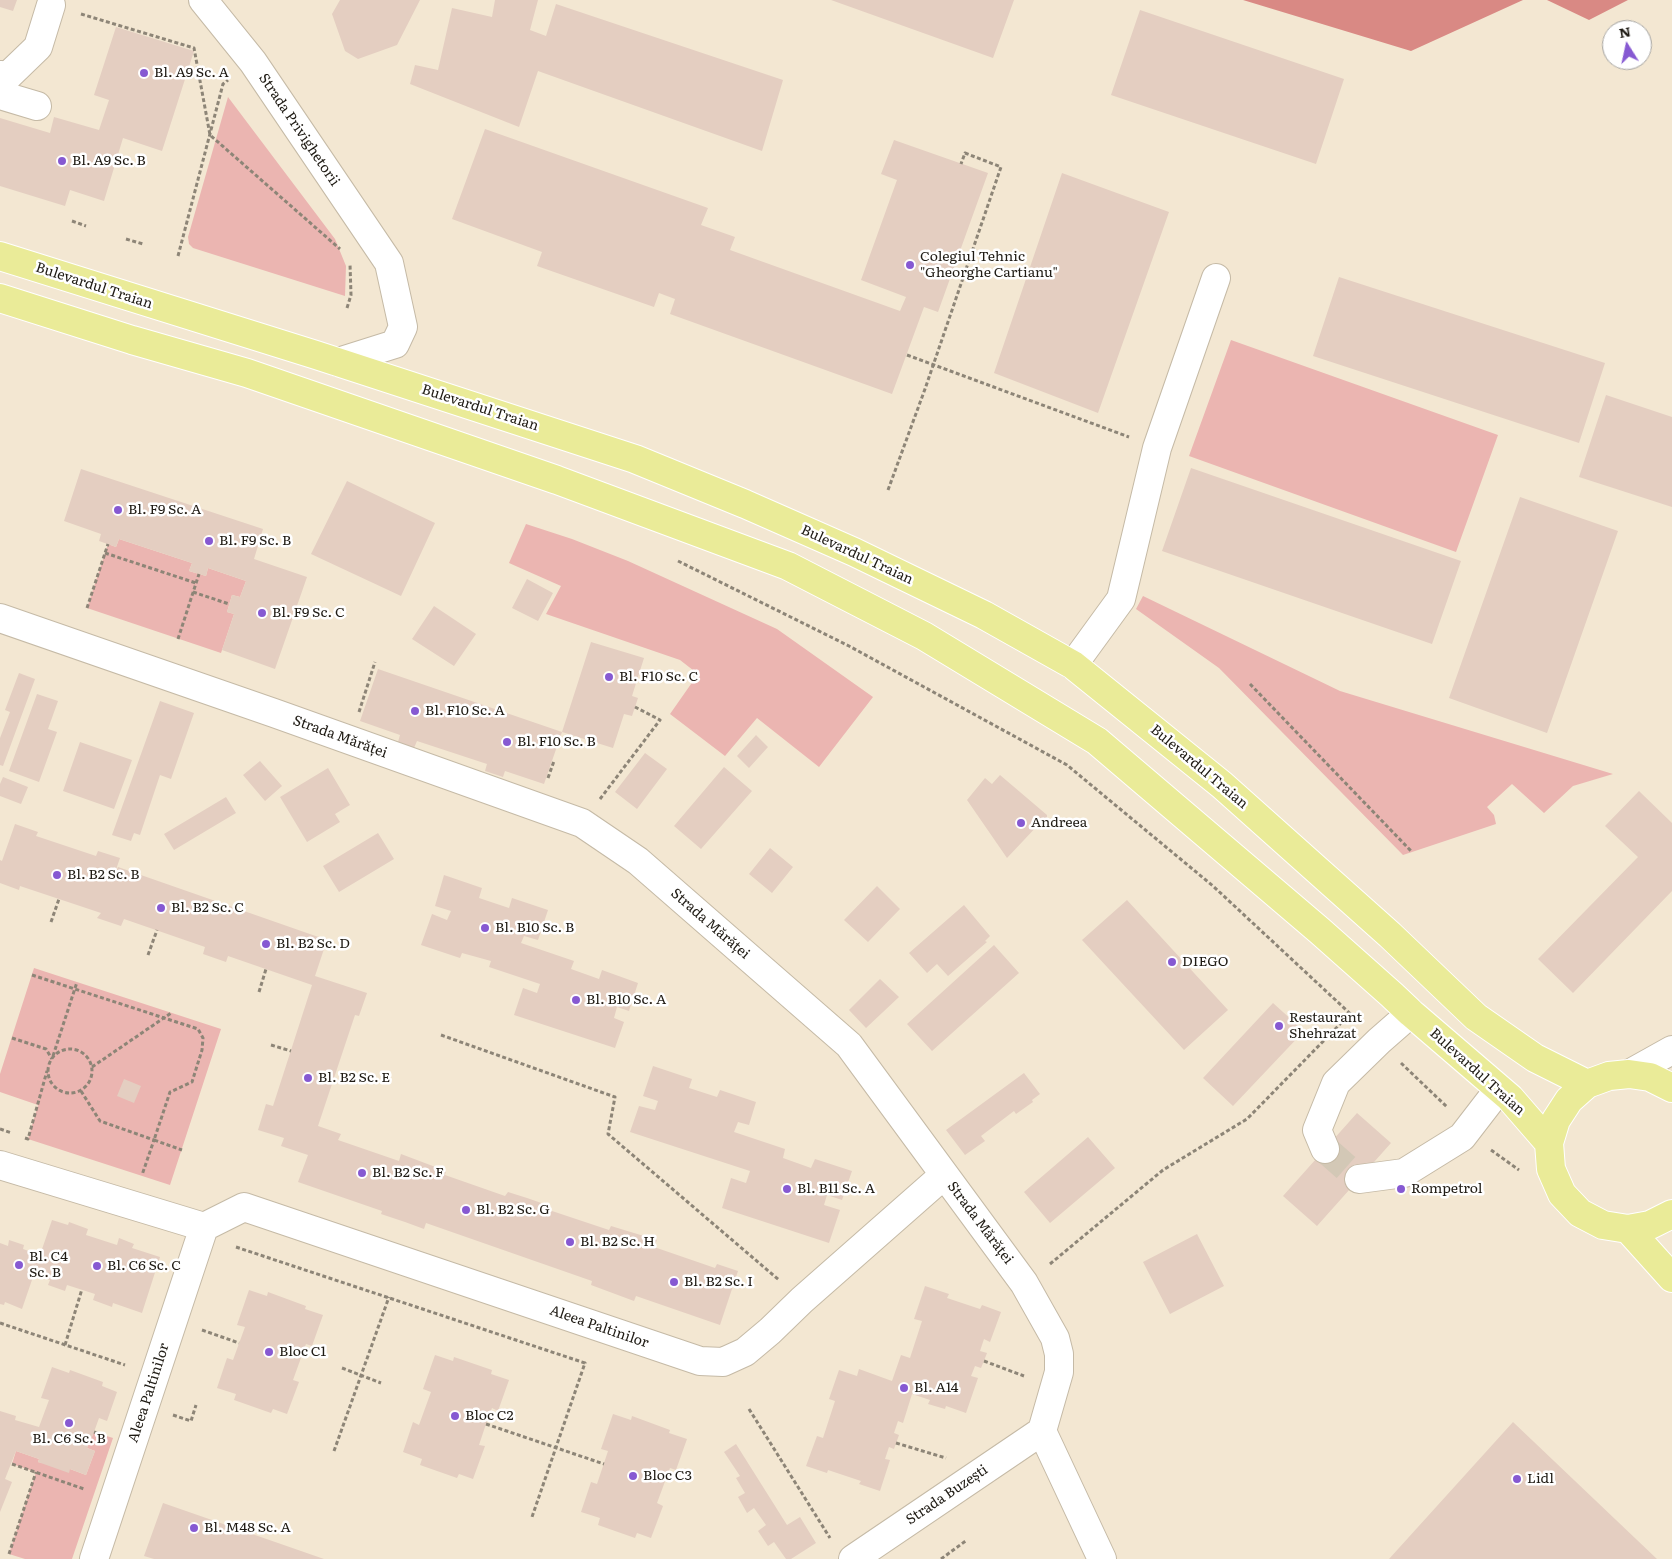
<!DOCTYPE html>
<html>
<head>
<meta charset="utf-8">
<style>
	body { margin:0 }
	#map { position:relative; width:1672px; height:1559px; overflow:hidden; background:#f3e7d2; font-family:Literata,serif }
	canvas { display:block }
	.north { position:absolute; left:1602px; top:20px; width:50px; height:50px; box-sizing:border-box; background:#fff; border:1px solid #a5a4a1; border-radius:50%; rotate:350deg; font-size:14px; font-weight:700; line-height:20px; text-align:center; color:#1f1b14 }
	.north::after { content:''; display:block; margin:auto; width:18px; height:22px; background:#8659d2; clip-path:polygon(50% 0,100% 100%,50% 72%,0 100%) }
</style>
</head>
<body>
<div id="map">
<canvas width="1672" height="1559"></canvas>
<div class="north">N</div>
</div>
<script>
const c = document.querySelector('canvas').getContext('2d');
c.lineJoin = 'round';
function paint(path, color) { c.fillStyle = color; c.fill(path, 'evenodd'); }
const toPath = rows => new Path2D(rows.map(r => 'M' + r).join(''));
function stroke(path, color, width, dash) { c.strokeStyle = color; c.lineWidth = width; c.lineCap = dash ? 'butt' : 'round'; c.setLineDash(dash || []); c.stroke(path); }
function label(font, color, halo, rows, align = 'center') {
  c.font = font + ' Literata,serif'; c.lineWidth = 5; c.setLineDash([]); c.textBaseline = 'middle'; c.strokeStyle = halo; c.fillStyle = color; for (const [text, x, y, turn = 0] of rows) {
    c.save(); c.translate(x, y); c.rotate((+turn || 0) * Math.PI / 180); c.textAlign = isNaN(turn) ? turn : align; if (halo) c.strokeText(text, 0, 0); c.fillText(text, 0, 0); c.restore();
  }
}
paint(toPath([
	[228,97,335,239,346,266,345,296,193,248,189,244,188,237],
	[1231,340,1498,435,1456,552,1189,456],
	[526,524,572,539,628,561,777,629,873,697,819,767,757,718,725,756,670,714,698,674,680,660,546,614,561,586,509,563],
	[119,539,192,563,189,571,206,576,208,568,246,581,240,597,232,595,227,612,234,614,221,653,87,608,108,544,116,547],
	[1143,596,1340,691,1613,774,1573,786,1544,813,1512,784,1487,807,1494,815,1496,824,1403,855,1219,668,1136,609],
	[34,968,221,1029,170,1185,28,1139,38,1105,0,1092,0,1074],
	[94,1432,113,1438,72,1559,25,1559,9,1554,36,1472,12,1464,16,1451,39,1459,38,1462,70,1469,86,1475,95,1451,87,1448]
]), '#ebb5b1');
paint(toPath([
	[1243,0,1523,0,1411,51],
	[1547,0,1628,0,1589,20]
]), '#d98984');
paint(toPath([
	[0,0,17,0,13,11,0,7],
	[340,0,420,0,397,45,358,59,345,51,332,14],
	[495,0,538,0,530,30,546,36,556,4,783,80,762,151,538,71,519,127,410,84,415,65,438,70,452,8,492,17],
	[831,0,1014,0,993,58],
	[1140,10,1344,79,1316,164,1111,95],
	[116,27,194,51,162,151,123,138,104,201,70,190,65,206,0,186,0,118,50,133,54,117,99,130,109,100,94,95],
	[485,129,708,208,701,225,735,237,730,250,900,311,906,297,861,280,897,180,881,174,894,140,988,173,938,312,924,307,892,394,670,314,675,299,659,293,654,307,537,266,542,252,452,219],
	[1062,173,1169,212,1098,413,994,373],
	[1339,277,1605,363,1579,443,1313,356],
	[1606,395,1672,417,1672,507,1579,477],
	[1191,468,1461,561,1432,644,1162,551],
	[81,469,263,529,254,559,307,577,275,669,222,650,234,614,227,612,232,595,240,597,246,581,208,568,206,576,199,574,189,571,192,563,119,539,116,547,99,541,101,534,64,521],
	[347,481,435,523,401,596,311,554],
	[1520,497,1618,531,1547,733,1449,698],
	[527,579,553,593,538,621,512,608],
	[434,606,476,634,454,666,412,639],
	[591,642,644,658,632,696,638,698,632,716,624,714,613,748,562,732],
	[378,669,562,732,544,784,505,771,503,777,485,771,487,764,417,741,414,748,398,742,400,735,360,721],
	[19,673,35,679,3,766,0,765,0,738,10,712,5,710],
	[37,694,58,701,48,729,57,732,39,782,9,771],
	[160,701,194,713,171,779,160,775,140,835,134,833,131,841,112,835],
	[756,735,768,747,749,768,737,756],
	[80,742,132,760,114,809,63,791],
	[645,753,667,769,637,809,615,792],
	[260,761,282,786,265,801,243,775],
	[724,767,752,791,701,849,674,826],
	[328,768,350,805,335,814,340,822,307,842,280,797],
	[1000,775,1047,815,1047,828,1040,823,1007,858,967,800,985,778,992,784],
	[3,777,28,787,21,804,0,796,0,784],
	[1639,791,1672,823,1672,891,1573,993,1538,959,1638,857,1605,826],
	[226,797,236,813,174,850,164,834],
	[15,824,38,832,36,836,96,856,98,851,120,858,111,884,118,867,327,940,315,976,367,993,359,1016,355,1015,318,1126,341,1134,338,1140,399,1161,401,1154,446,1171,445,1175,505,1196,508,1192,527,1198,550,1206,549,1210,609,1230,611,1226,657,1240,654,1247,715,1268,717,1264,738,1271,720,1325,636,1296,634,1301,591,1285,592,1281,426,1223,424,1229,405,1222,381,1214,382,1211,298,1182,308,1155,281,1146,284,1138,258,1130,266,1104,273,1106,312,985,228,956,226,962,203,954,205,947,124,919,121,926,97,918,101,913,20,886,19,890,0,883,0,860,2,861],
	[378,833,394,859,339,892,323,866],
	[770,848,793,867,772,893,749,874],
	[444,875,482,888,479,898,509,908,512,898,548,910,538,940,524,936,521,943,574,961,571,969,599,979,602,970,638,983,629,1011,617,1007,614,1018,624,1022,615,1048,514,1015,523,988,537,993,540,984,489,967,491,961,462,953,460,958,421,945,432,914,447,920,451,911,435,906],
	[877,886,900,909,868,942,844,920],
	[1127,900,1228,1010,1184,1050,1082,940],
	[964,905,990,936,985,941,987,942,948,976,937,964,927,973,909,953],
	[994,945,1019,973,932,1051,907,1024],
	[880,979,899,997,866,1028,849,1010],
	[1273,1003,1304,1031,1233,1106,1203,1078],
	[653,1066,692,1079,689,1088,717,1097,720,1090,756,1102,749,1125,738,1122,734,1132,785,1149,783,1158,811,1168,815,1159,852,1171,842,1200,827,1195,824,1205,840,1210,829,1243,722,1208,731,1178,746,1183,750,1171,630,1132,639,1106,655,1110,658,1101,643,1096],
	[1024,1073,1040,1094,1032,1100,1033,1102,1016,1114,1014,1111,981,1136,985,1141,965,1155,946,1130],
	[124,1079,141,1086,134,1103,117,1096],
	[1357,1113,1391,1143,1317,1226,1283,1196],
	[1088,1137,1115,1168,1050,1223,1024,1192],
	[52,1220,68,1225,69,1222,88,1229,86,1235,117,1245,119,1238,134,1244,132,1248,160,1257,142,1313,113,1303,112,1307,93,1300,95,1294,67,1285,65,1291,48,1285,50,1280,34,1274,22,1309,5,1302,4,1305,0,1304,0,1243,8,1246,9,1240,24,1245,23,1249,40,1255],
	[1197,1234,1224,1286,1170,1314,1143,1262],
	[925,1286,949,1294,947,1298,980,1309,982,1305,1001,1312,990,1342,984,1339,980,1351,987,1353,981,1368,975,1366,971,1376,978,1378,966,1413,946,1406,945,1409,928,1404,930,1400,912,1394,903,1423,898,1421,894,1433,899,1435,894,1449,889,1447,885,1459,890,1460,880,1491,859,1484,861,1481,828,1470,827,1473,806,1466,817,1436,823,1438,835,1401,829,1399,839,1370,857,1376,859,1369,892,1381,901,1355,910,1358,922,1321,914,1319],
	[249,1290,267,1296,268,1292,306,1306,305,1309,323,1315,312,1346,306,1344,293,1380,299,1382,287,1414,273,1409,271,1413,234,1400,236,1394,217,1388,227,1358,233,1360,245,1327,237,1325],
	[435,1355,453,1361,454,1357,492,1370,491,1374,509,1380,498,1411,492,1408,486,1424,479,1445,485,1446,473,1479,459,1474,457,1478,420,1465,422,1459,403,1452,413,1422,419,1425,431,1392,423,1389],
	[52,1367,69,1373,70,1370,103,1382,102,1386,117,1392,107,1421,99,1418,94,1432,87,1448,95,1451,86,1475,70,1469,69,1473,38,1462,39,1459,16,1451,5,1479,12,1482,0,1512,0,1411,16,1416,15,1420,39,1427,49,1400,41,1398],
	[613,1414,631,1420,632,1416,670,1430,669,1433,687,1439,676,1470,670,1468,657,1503,663,1506,651,1538,637,1533,635,1538,598,1525,600,1518,581,1512,591,1482,597,1484,608,1451,601,1449],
	[1513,1422,1657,1559,1389,1559],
	[736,1444,787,1525,800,1517,816,1543,791,1559,786,1559,774,1542,768,1546,758,1531,766,1525,754,1508,747,1513,738,1497,745,1493,736,1478,740,1476,724,1452],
	[163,1503,324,1559,154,1559,144,1556]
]), '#e4cec1');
stroke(toPath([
	[1325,1149,1359,1179]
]), '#d3c8b6', 28, [28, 14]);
const minor = toPath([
	[203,0,253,62,389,263,403,327,395,344,338,362],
	[0,75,8,76,38,47,51,5],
	[0,95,37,106],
	[0,618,274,713,582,823,638,861,849,1045,1024,1283,1055,1338,1059,1354,1059,1372,1042,1431,1102,1559],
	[1073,665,1121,599,1157,448,1216,278],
	[1629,1074,1672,1050],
	[1325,1149,1317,1130,1336,1083,1379,1041,1411,1013],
	[0,1165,204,1227,244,1207,700,1361,723,1362,745,1352,770,1331,802,1300,944,1175],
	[1359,1179,1404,1173,1462,1137,1499,1089],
	[94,1559,204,1227],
	[853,1559,1042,1431]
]);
const major = toPath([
	[0,256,316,355,635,459,745,504,854,552,984,615,1073,665,1222,785,1390,935,1476,1017,1535,1058,1587,1084],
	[0,298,132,340,247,373,557,480,788,566,924,636,1097,741,1320,931,1392,995,1411,1013,1510,1098,1549,1143],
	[1672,1088,1650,1077,1629,1074,1609,1076,1587,1084,1569,1100,1556,1120,1549,1143,1551,1169,1562,1194,1580,1213,1603,1225,1628,1229,1650,1225,1672,1214],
	[1628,1229,1672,1278]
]);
stroke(minor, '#c5baa6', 30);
stroke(major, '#fff', 30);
stroke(toPath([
	[81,14,194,48,210,135,340,249],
	[72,221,86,226],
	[126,239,143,244],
	[178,256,223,84,228,80],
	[347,308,351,295,350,264],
	[907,355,1129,437],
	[888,490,925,389,1001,167,965,153,961,164],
	[105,553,196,583],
	[678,561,849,646,1067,765,1213,886,1357,1020],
	[193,592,229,604],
	[87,608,108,544],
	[178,639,199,574],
	[1250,684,1412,852],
	[359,712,375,662],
	[548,778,554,761],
	[600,799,660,720,635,707],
	[51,922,59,899],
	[148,955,157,930],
	[32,975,198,1029,203,1038,202,1050,192,1082,170,1092,154,1140,182,1150],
	[259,992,266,969],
	[441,1035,615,1097,608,1134,779,1280],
	[12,1038,46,1049,52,1059],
	[271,1045,291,1051],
	'48 1071a22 22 0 1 1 44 0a22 22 0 1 1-44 0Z',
	[53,1056,77,982],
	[1401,1063,1447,1107],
	[92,1067,171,1013],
	[81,1091,100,1121,154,1140,142,1175],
	[0,1129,12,1133],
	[25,1138,28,1139,47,1071],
	[1491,1150,1519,1170],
	[236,1247,585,1363,532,1517],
	[1050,1264,1163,1170,1247,1119,1344,1020],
	[0,1323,125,1365],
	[202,1330,239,1343],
	[65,1345,82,1289],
	[984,1361,1024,1376],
	[342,1368,381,1383],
	[749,1409,830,1538],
	[173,1415,191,1421,196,1405],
	[486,1424,604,1464],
	[94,1432,102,1435],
	[896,1443,946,1458],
	[334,1451,389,1297],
	[12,1464,84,1489],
	[9,1554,36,1472],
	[941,1559,967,1540]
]), '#8d8577', 3, [4, 2.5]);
stroke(minor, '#fff', 28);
stroke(major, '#eaeb98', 28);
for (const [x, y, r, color] of [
	[144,73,5,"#8659d2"],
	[62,161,5,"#8659d2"],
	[910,265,5,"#8659d2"],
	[118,510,5,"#8659d2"],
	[209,541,5,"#8659d2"],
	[262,613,5,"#8659d2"],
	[609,677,5,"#8659d2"],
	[415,711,5,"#8659d2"],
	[507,742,5,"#8659d2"],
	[1021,823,5,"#8659d2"],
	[57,875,5,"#8659d2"],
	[161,908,5,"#8659d2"],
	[485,928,5,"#8659d2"],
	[266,944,5,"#8659d2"],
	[1172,962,5,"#8659d2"],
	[576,1000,5,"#8659d2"],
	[1279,1026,5,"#8659d2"],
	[308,1078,5,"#8659d2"],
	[362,1173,5,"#8659d2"],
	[787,1189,5,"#8659d2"],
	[1401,1189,5,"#8659d2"],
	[466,1210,5,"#8659d2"],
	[570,1242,5,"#8659d2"],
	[19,1265,5,"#8659d2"],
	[97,1266,5,"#8659d2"],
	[674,1282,5,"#8659d2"],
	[269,1352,5,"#8659d2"],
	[904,1388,5,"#8659d2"],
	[455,1416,5,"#8659d2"],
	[69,1423,5,"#8659d2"],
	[633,1476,5,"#8659d2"],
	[1517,1479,5,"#8659d2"],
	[194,1528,5,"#8659d2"]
]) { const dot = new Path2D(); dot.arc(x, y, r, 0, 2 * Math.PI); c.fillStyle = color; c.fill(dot); stroke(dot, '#fff', 2); }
label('14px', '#1f1b14', '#fff', [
	["Bl. A9 Sc. A",154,73],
	["Bl. A9 Sc. B",72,161],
	["Colegiul Tehnic",920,257],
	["\"Gheorghe Cartianu\"",920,273],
	["Bl. F9 Sc. A",128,510],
	["Bl. F9 Sc. B",219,541],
	["Bl. F9 Sc. C",272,613],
	["Bl. F10 Sc. C",619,677],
	["Bl. F10 Sc. A",425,711],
	["Bl. F10 Sc. B",517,742],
	["Andreea",1031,823],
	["Bl. B2 Sc. B",67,875],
	["Bl. B2 Sc. C",171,908],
	["Bl. B10 Sc. B",495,928],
	["Bl. B2 Sc. D",276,944],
	["DIEGO",1182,962],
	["Bl. B10 Sc. A",586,1000],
	["Restaurant",1289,1018],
	["Shehrazat",1289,1034],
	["Bl. B2 Sc. E",318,1078],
	["Bl. B2 Sc. F",372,1173],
	["Bl. B11 Sc. A",797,1189],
	["Rompetrol",1411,1189],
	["Bl. B2 Sc. G",476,1210],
	["Bl. B2 Sc. H",580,1242],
	["Bl. C4",29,1257],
	["Sc. B",29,1273],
	["Bl. C6 Sc. C",107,1266],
	["Bl. B2 Sc. I",684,1282],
	["Bloc C1",279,1352],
	["Bl. A14",914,1388],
	["Bloc C2",465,1416],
	["Bl. C6 Sc. B",69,1439,"center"],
	["Bloc C3",643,1476],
	["Lidl",1527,1479],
	["Bl. M48 Sc. A",204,1528]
], 'left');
label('14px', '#1f1b14', '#fff', [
	["Strada Privighetorii",299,130,56],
	["Bulevardul Traian",94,286,18],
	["Bulevardul Traian",480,408,18],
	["Bulevardul Traian",857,555,25],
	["Strada Mărăței",340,737,20],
	["Bulevardul Traian",1199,767,40],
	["Strada Mărăței",710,924,41],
	["Bulevardul Traian",1477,1072,42],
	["Strada Mărăței",980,1223,53],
	["Aleea Paltinilor",599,1327,19],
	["Aleea Paltinilor",149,1393,-72],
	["Strada Buzești",947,1495,-34]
]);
</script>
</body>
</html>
